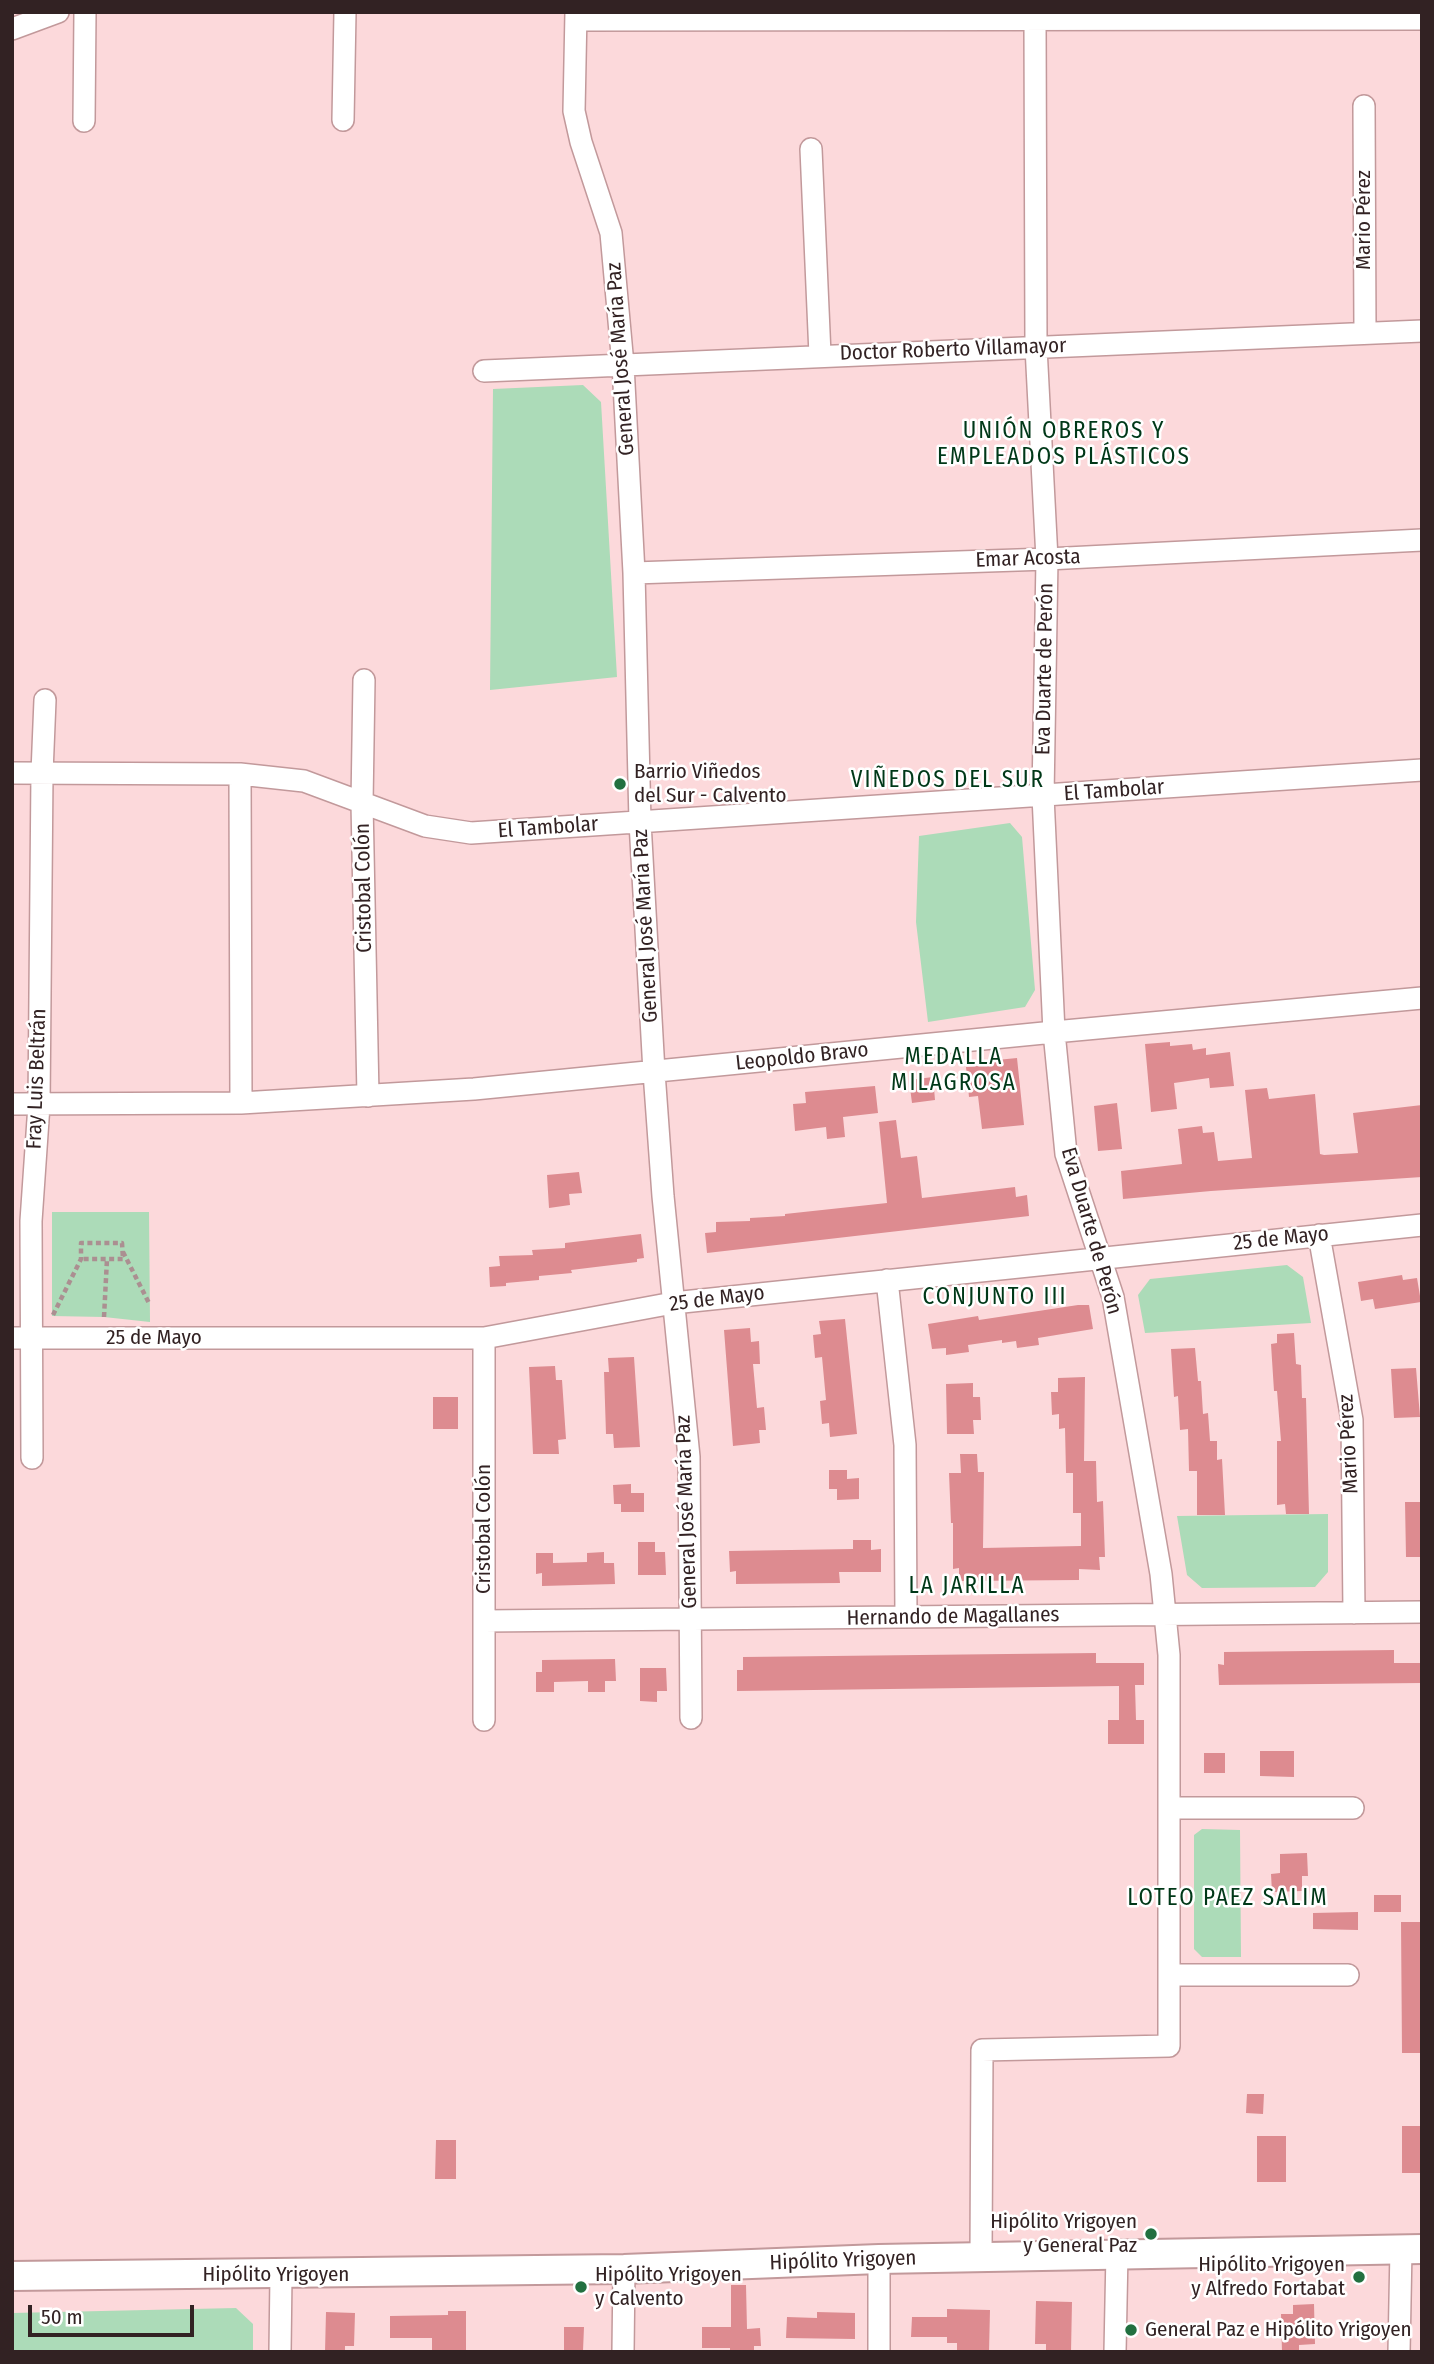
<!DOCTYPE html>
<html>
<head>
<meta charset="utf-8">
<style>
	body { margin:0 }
	#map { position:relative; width:1434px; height:2364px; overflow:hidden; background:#fcd9db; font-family:"Fira Sans Condensed",sans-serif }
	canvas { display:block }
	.frame { position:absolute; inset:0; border:14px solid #322223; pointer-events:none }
	.scale { position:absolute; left:28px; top:2305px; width:166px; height:32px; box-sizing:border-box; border:4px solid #322223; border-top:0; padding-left:9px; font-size:21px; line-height:24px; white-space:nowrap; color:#322223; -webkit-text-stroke:5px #fff; paint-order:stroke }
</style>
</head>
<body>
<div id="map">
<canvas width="1434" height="2364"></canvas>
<div class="frame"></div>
<div class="scale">50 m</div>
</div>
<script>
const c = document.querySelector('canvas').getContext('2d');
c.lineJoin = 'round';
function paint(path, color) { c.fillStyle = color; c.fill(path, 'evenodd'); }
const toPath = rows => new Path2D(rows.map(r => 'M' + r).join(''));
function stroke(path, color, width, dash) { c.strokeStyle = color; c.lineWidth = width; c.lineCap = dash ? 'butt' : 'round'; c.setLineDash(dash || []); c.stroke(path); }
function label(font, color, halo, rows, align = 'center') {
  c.font = font + ' "Fira Sans Condensed",sans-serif'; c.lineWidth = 5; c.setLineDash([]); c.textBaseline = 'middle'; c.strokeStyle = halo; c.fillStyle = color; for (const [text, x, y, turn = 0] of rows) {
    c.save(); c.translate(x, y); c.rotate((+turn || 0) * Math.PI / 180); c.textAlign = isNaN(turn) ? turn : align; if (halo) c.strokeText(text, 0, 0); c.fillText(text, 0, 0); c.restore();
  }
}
paint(toPath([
	[583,385,601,402,617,677,490,690,493,389],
	[1010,823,1022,837,1035,990,1025,1007,928,1022,916,922,919,836],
	[52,1212,149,1212,150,1322,104,1317,52,1316],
	[1287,1265,1303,1277,1311,1323,1145,1333,1138,1295,1150,1279],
	[1328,1514,1328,1572,1315,1587,1202,1588,1187,1575,1177,1516],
	[1202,1829,1240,1830,1241,1957,1202,1957,1194,1949,1194,1835],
	[236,2308,253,2324,253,2352,12,2352,12,2313]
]), '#acdbb8');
paint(toPath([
	[1170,1042,1170,1046,1192,1044,1193,1050,1206,1048,1206,1055,1230,1052,1234,1086,1210,1088,1209,1078,1174,1083,1177,1109,1151,1112,1145,1044],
	[1017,1058,1024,1125,982,1129,978,1096,969,1097,966,1067,987,1065,987,1061],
	[933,1077,935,1100,912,1103,909,1080],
	[875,1086,878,1113,843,1117,845,1137,827,1139,826,1127,795,1131,793,1104,806,1103,805,1092],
	[1267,1088,1269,1099,1315,1094,1320,1154,1324,1155,1358,1153,1353,1113,1422,1105,1422,1177,1211,1191,1123,1199,1121,1171,1182,1164,1178,1129,1202,1126,1203,1133,1214,1132,1218,1161,1252,1158,1245,1090],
	[1117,1103,1122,1149,1098,1151,1094,1106],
	[896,1120,901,1158,917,1156,922,1198,1015,1187,1016,1197,1027,1195,1029,1216,707,1253,705,1233,716,1232,716,1222,750,1221,750,1218,785,1216,785,1214,887,1203,879,1122],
	[579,1172,582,1193,569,1194,570,1205,549,1208,547,1175],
	[641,1234,644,1258,637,1259,637,1262,571,1270,572,1273,539,1276,539,1280,506,1283,506,1286,490,1287,489,1267,500,1266,499,1256,533,1255,532,1250,565,1248,565,1243],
	[1402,1275,1403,1280,1417,1278,1421,1302,1375,1309,1373,1299,1361,1301,1358,1282],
	[1078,1305,1089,1305,1093,1329,1038,1338,1039,1345,1017,1348,1016,1341,1002,1343,1002,1340,968,1345,969,1352,946,1355,946,1348,932,1349,928,1324,978,1316,979,1320],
	[845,1319,857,1434,830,1437,829,1423,822,1424,820,1401,826,1400,822,1357,815,1358,813,1335,821,1334,819,1321],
	[750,1328,751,1342,759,1341,760,1364,753,1364,757,1408,764,1407,766,1430,759,1430,760,1443,733,1446,724,1330],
	[1294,1333,1296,1364,1301,1365,1302,1398,1306,1398,1309,1514,1286,1514,1285,1504,1277,1505,1277,1441,1281,1441,1277,1391,1274,1391,1271,1344,1277,1343,1277,1334],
	[1195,1348,1198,1381,1201,1381,1203,1414,1208,1413,1210,1441,1217,1441,1217,1460,1222,1459,1225,1515,1197,1515,1197,1471,1189,1471,1188,1429,1180,1430,1178,1396,1174,1397,1171,1349],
	[634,1357,640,1447,614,1448,613,1434,606,1434,604,1372,609,1372,608,1358],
	[555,1366,556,1380,562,1380,566,1439,558,1440,559,1454,533,1454,529,1367],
	[1416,1368,1420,1417,1394,1418,1391,1369],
	[1085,1377,1084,1461,1096,1461,1097,1502,1103,1501,1105,1557,1099,1557,1100,1570,1079,1569,1079,1580,959,1581,959,1568,953,1569,953,1523,951,1523,949,1473,961,1473,960,1454,977,1454,978,1472,984,1472,983,1548,1081,1546,1081,1513,1073,1513,1073,1473,1066,1473,1065,1428,1059,1429,1059,1414,1052,1415,1051,1392,1058,1392,1058,1378],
	[973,1383,973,1397,980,1397,981,1420,973,1420,974,1434,947,1434,946,1384],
	[433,1397,458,1397,458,1429,433,1429],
	[829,1470,847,1470,847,1479,859,1478,859,1499,837,1500,837,1489,829,1489],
	[631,1484,631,1493,644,1493,644,1512,621,1512,621,1504,614,1504,613,1485],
	[1405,1502,1422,1502,1422,1557,1406,1557],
	[853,1540,871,1540,871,1550,881,1549,881,1572,839,1572,840,1583,736,1584,736,1571,730,1572,729,1551,853,1549],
	[638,1542,655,1542,655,1552,665,1552,666,1575,638,1575],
	[604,1552,604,1563,614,1563,615,1584,542,1586,542,1573,536,1574,536,1553,553,1553,553,1563,587,1562,587,1553],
	[1394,1650,1394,1663,1422,1663,1422,1683,1219,1685,1218,1664,1224,1665,1224,1652],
	[1096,1653,1096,1663,1144,1663,1144,1685,1135,1685,1136,1720,1144,1720,1144,1744,1108,1744,1108,1720,1119,1720,1119,1686,737,1691,737,1670,743,1670,743,1657],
	[615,1659,616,1681,605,1681,605,1692,588,1692,588,1681,554,1682,554,1692,536,1692,536,1672,542,1672,542,1660],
	[640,1668,666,1668,667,1691,657,1691,657,1702,640,1701],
	[1260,1751,1294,1751,1294,1777,1260,1776],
	[1204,1753,1225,1753,1225,1773,1204,1773],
	[1307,1853,1308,1876,1302,1876,1302,1891,1272,1892,1271,1874,1280,1873,1280,1854],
	[1374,1895,1401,1895,1401,1912,1374,1912],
	[1358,1912,1358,1930,1313,1929,1313,1913],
	[1401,1922,1422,1922,1422,2053,1402,2053],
	[1247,2094,1264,2094,1263,2114,1246,2113],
	[1402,2126,1422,2126,1422,2173,1402,2173],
	[1257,2136,1286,2136,1286,2182,1257,2182],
	[436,2140,456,2140,456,2179,435,2179],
	[731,2285,746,2285,747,2329,760,2328,761,2346,754,2346,754,2352,730,2352,730,2348,702,2348,702,2327,731,2327],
	[1036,2301,1072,2302,1071,2352,1046,2352,1046,2344,1035,2344],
	[1314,2304,1315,2344,1299,2345,1299,2352,1282,2352,1281,2314,1293,2314,1293,2305],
	[947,2309,990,2310,989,2352,957,2352,957,2343,947,2343,947,2337,911,2337,912,2317,947,2317],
	[448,2311,466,2311,466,2352,432,2351,432,2338,390,2338,390,2316,448,2315],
	[326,2312,355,2313,354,2346,345,2346,345,2352,325,2352],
	[817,2312,855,2313,855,2339,786,2338,787,2317,817,2318],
	[564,2327,584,2327,583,2351,564,2351]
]), '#dd8b90');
const minor = toPath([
	[576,12,574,111,581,142,611,233,623,365,634,573,640,822,654,1072,663,1196,689,1457,691,1718],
	[576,20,1422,19],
	[12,29,58,12],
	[1364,106,1365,333],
	[343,120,345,12],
	[84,121,85,12],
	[811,149,820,355],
	[484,371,1422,331],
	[634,573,1047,559,1422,540],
	[364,680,362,803,368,1096],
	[12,773,240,774,304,781,425,826,471,833,1422,770],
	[240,774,241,1103],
	[12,1104,241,1103,474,1089,1054,1032,1422,998],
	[1319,1235,1352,1420,1354,1613],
	[887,1280,905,1445,906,1617],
	[12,1338,484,1338,673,1303,1422,1225],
	[32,1458,31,1221,39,1105,42,773,45,700],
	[484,1621,1422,1612],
	[484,1720,484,1338],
	[1169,1808,1353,1808],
	[1169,1975,1348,1975],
	[981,2257,982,2050,1169,2046,1169,1655,1161,1574,1113,1297,1066,1154,1054,1032,1043,796,1047,559,1036,347,1035,19],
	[280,2352,281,2275],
	[623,2352,624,2269],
	[879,2352,879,2259],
	[1115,2352,1117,2253],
	[1399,2352,1401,2249]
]);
const secondary = toPath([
	[12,2276,624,2269,879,2259,1422,2249]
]);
stroke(minor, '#c2999b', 24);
stroke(secondary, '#c2999b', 32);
stroke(toPath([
	[123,1252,150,1305],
	[53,1315,81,1259,81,1243,122,1243,123,1259,81,1259],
	[104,1317,107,1259]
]), '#ab8f91', 4.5, [5, 3.5]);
stroke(minor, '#fff', 21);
stroke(secondary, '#fff', 28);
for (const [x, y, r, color] of [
	[620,784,7,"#227040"],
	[1151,2234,7,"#227040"],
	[1359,2277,7,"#227040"],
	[581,2287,7,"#227040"],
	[1131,2330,7,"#227040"]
]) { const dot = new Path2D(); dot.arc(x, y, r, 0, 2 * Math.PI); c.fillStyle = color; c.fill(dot); stroke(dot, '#fff', 2.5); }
label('21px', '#322223', '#fff', [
	["Mario Pérez",1364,220,-90],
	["Doctor Roberto Villamayor",953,350,-2],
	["General José María Paz",621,359,-94],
	["Emar Acosta",1028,559,-2],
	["Eva Duarte de Perón",1045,669,-89],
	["El Tambolar",1114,791,-4],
	["El Tambolar",548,828,-4],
	["Cristobal Colón",364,888,-91],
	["General José María Paz",646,926,-93],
	["Leopoldo Bravo",802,1057,-6],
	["Fray Luis Beltrán",37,1079,-88],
	["Eva Duarte de Perón",1091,1231,74],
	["25 de Mayo",1281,1239,-6],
	["25 de Mayo",717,1299,-7],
	["25 de Mayo",154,1338],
	["Mario Pérez",1349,1444,-93],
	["General José María Paz",687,1512,-92],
	["Cristobal Colón",484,1529,-90],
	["Hernando de Magallanes",953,1617,-1],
	["Hipólito Yrigoyen",843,2261,-2],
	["Hipólito Yrigoyen",276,2275]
]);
label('21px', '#322223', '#fff', [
	["Barrio Viñedos",634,772],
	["del Sur - Calvento",634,796],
	["Hipólito Yrigoyen",1137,2222,"right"],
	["y General Paz",1137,2246,"right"],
	["Hipólito Yrigoyen",1345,2265,"right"],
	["y Alfredo Fortabat",1345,2289,"right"],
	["Hipólito Yrigoyen",595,2275],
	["y Calvento",595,2299],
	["General Paz e Hipólito Yrigoyen",1145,2330]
], 'left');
c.letterSpacing = '2px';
label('23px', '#003818', '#fff', [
	["UNIÓN OBREROS Y",1064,432],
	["EMPLEADOS PLÁSTICOS",1064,458],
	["VIÑEDOS DEL SUR",948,781],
	["MEDALLA",954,1058],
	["MILAGROSA",954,1084],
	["CONJUNTO III",995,1298],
	["LA JARILLA",967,1587],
	["LOTEO PAEZ SALIM",1228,1899]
]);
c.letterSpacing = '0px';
</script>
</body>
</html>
